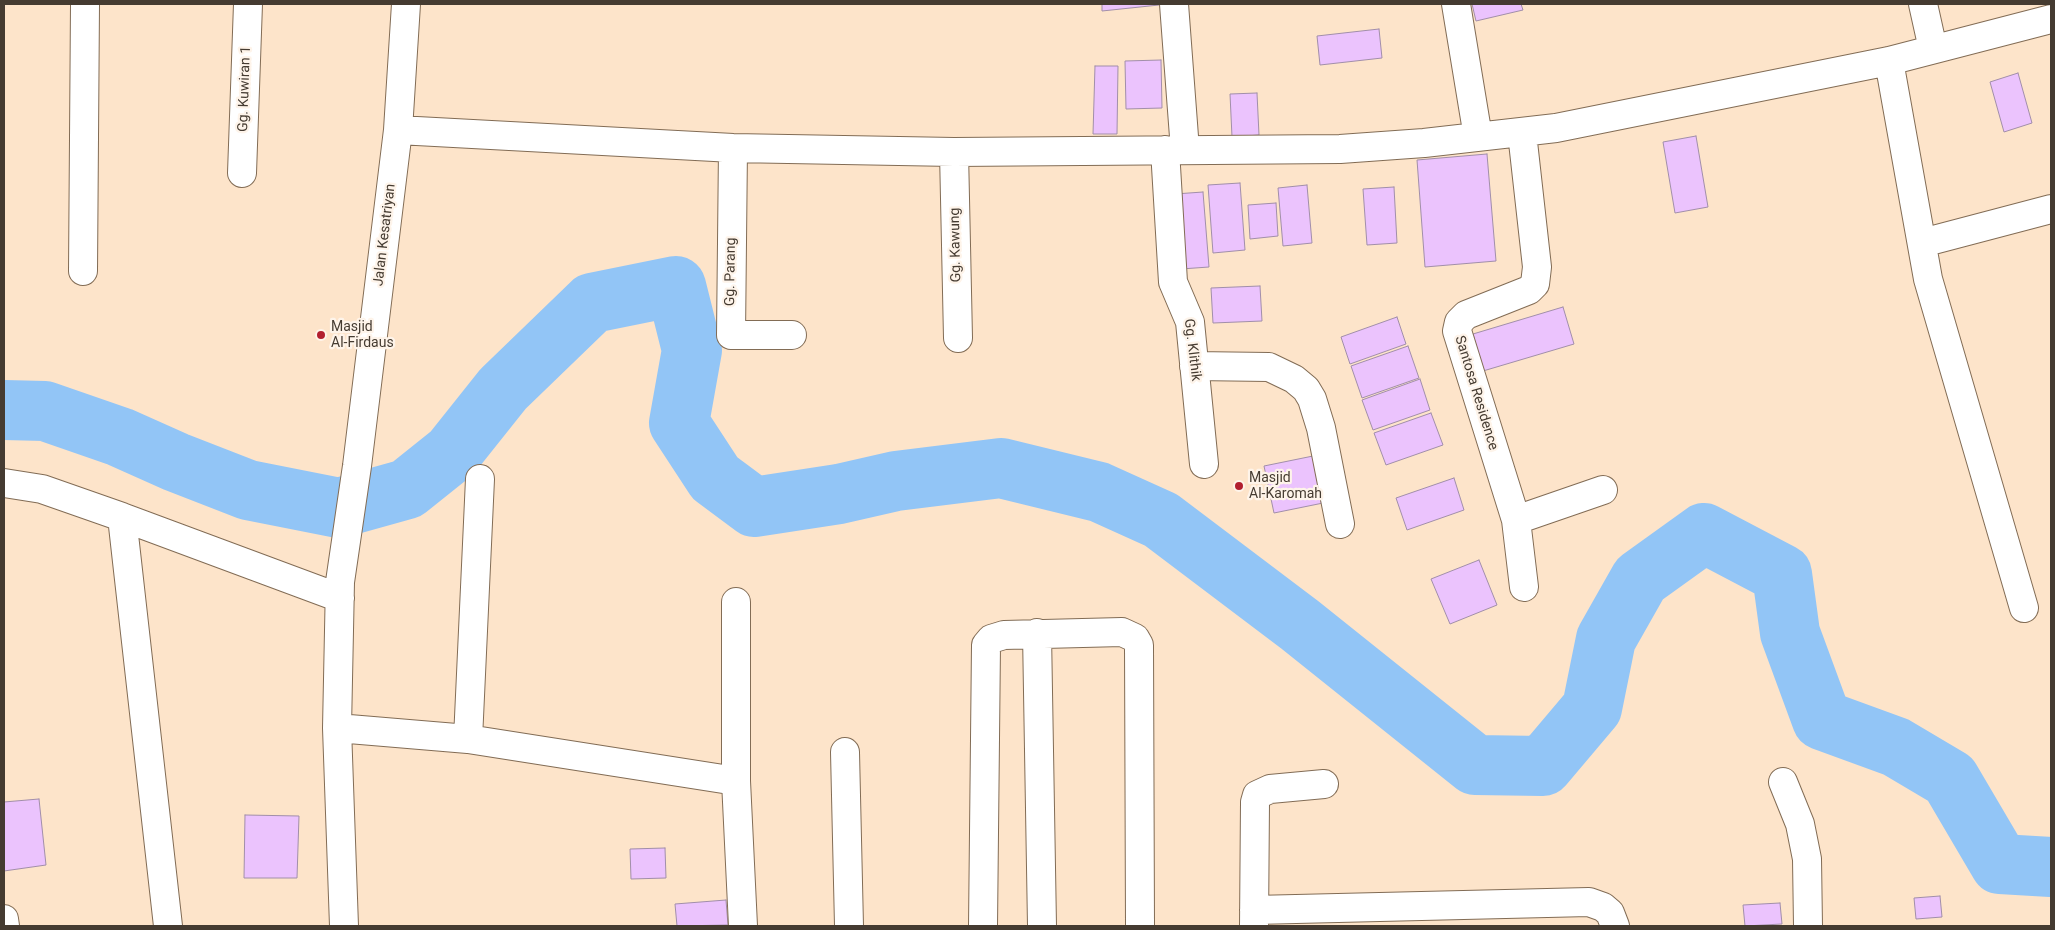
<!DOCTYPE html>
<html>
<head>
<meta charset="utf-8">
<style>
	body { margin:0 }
	#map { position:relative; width:2055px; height:930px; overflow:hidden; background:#fde4ca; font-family:Roboto,sans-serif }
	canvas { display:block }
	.frame { position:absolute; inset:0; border:5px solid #453b31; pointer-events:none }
</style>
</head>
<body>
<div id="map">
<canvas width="2055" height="930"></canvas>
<div class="frame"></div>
</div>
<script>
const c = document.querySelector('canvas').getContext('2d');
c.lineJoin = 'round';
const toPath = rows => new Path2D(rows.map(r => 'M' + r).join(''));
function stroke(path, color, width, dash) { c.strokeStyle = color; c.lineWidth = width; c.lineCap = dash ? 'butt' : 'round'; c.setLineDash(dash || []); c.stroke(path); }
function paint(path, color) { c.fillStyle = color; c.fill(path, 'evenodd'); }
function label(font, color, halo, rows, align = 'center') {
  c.font = font + ' Roboto,sans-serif'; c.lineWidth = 4.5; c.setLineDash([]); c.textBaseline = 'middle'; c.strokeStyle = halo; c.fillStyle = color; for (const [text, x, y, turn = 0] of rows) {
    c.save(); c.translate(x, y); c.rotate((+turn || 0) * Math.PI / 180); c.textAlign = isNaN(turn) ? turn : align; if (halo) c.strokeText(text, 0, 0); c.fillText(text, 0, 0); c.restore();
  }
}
stroke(toPath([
	[4,410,45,411,120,437,176,462,248,490,339,508,407,489,452,453,503,389,592,303,676,286,692,350,679,423,715,478,754,507,839,494,896,481,1001,468,1099,492,1161,520,1300,625,1475,765,1543,766,1592,708,1606,639,1640,579,1704,533,1782,574,1790,633,1822,720,1896,747,1950,779,2000,864,2051,867]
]), '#92c5f6', 60);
const building = toPath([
	[1102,4,1159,4,1159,5,1102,11,1102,4],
	[1472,4,1521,4,1523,10,1476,21,1472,4],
	[1379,29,1382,58,1320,65,1317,36,1379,29],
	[1161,60,1162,108,1126,109,1125,61,1161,60],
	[1095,66,1118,66,1117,134,1093,134,1095,66],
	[2018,73,2032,123,2004,132,1990,82,2018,73],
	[1257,93,1259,135,1232,137,1230,94,1257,93],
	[1696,136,1708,207,1675,213,1663,142,1696,136],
	[1487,154,1496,261,1425,267,1417,160,1487,154],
	[1240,183,1245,250,1213,253,1208,185,1240,183],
	[1307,185,1312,243,1283,246,1278,188,1307,185],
	[1394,187,1397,243,1367,245,1363,189,1394,187],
	[1203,192,1209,267,1181,269,1175,194,1203,192],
	[1276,203,1278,236,1250,239,1248,205,1276,203],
	[1260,286,1262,321,1213,323,1211,288,1260,286],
	[1563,307,1574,344,1483,371,1473,334,1563,307],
	[1397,317,1406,344,1350,364,1341,337,1397,317],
	[1408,346,1419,378,1362,398,1351,366,1408,346],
	[1420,379,1430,410,1373,430,1362,400,1420,379],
	[1431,413,1443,445,1386,465,1374,433,1431,413],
	[1318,455,1328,502,1274,513,1264,466,1318,455],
	[1454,478,1464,510,1407,530,1396,498,1454,478],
	[1479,560,1497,605,1450,624,1431,579,1479,560],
	[39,799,46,865,4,871,4,802,39,799],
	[245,815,299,816,297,878,244,878,245,815],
	[665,848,666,878,631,879,630,849,665,848],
	[1940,896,1942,917,1916,919,1914,898,1940,896],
	[726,900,728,925,677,926,675,904,726,900],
	[1780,903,1782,924,1745,926,1743,905,1780,903]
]);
paint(building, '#ebc3fd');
stroke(building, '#a18ea9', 1);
const street = toPath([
	[1174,4,1185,150],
	[1456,4,1478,137],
	[1923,4,1933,49],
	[1889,61,1928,279,2024,608],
	[398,130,733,148,954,152,1340,149,1424,143,1556,128,1889,61,2051,19],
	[1522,133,1537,267,1535,284,1529,290,1466,315,1459,322,1457,331,1516,520,1524,587],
	[733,148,731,335,792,335],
	[1165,150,1173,282,1190,322,1204,464],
	[954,152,958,338],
	[242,173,248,4],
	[1922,243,2051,209],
	[83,271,85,4],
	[1194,366,1269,367,1294,379,1306,389,1312,399,1321,428,1340,524],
	[4,483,42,489,122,517,168,926],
	[122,517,340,598],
	[1516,520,1603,490],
	[736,602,736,781,743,926],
	[1037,633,1042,926],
	[337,728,468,739,736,781],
	[468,739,480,479],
	[845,752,849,926],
	[1783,782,1800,824,1807,859,1808,926],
	[1254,910,1589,902,1603,907,1610,913,1615,926],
	[4,919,5,926],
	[344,926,337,728,340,582,357,466,398,130,406,4],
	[983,926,986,645,991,639,1004,635,1122,632,1135,638,1139,645,1140,926],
	[1254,926,1255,802,1257,795,1270,789,1324,784]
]);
stroke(street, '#826c55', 30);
stroke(street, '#fff', 28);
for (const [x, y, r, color] of [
	[321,335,5,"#b21f2f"],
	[1239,486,5,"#b21f2f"]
]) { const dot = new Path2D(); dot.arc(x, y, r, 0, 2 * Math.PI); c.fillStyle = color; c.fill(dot); stroke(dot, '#fef4ea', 2); }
label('14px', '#453b31', '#fef4ea', [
	["Gg. Kuwiran 1",245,89,-88],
	["Jalan Kesatriyan",385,235,-83],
	["Gg. Kawung",956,245,-91],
	["Gg. Parang",731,272,-89],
	["Gg. Klithik",1192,350,83],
	["Santosa Residence",1476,393,73]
]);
label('14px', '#453b31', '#fef4ea', [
	["Masjid",331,327],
	["Al-Firdaus",331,343],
	["Masjid",1249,478],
	["Al-Karomah",1249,494]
], 'left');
</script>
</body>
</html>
